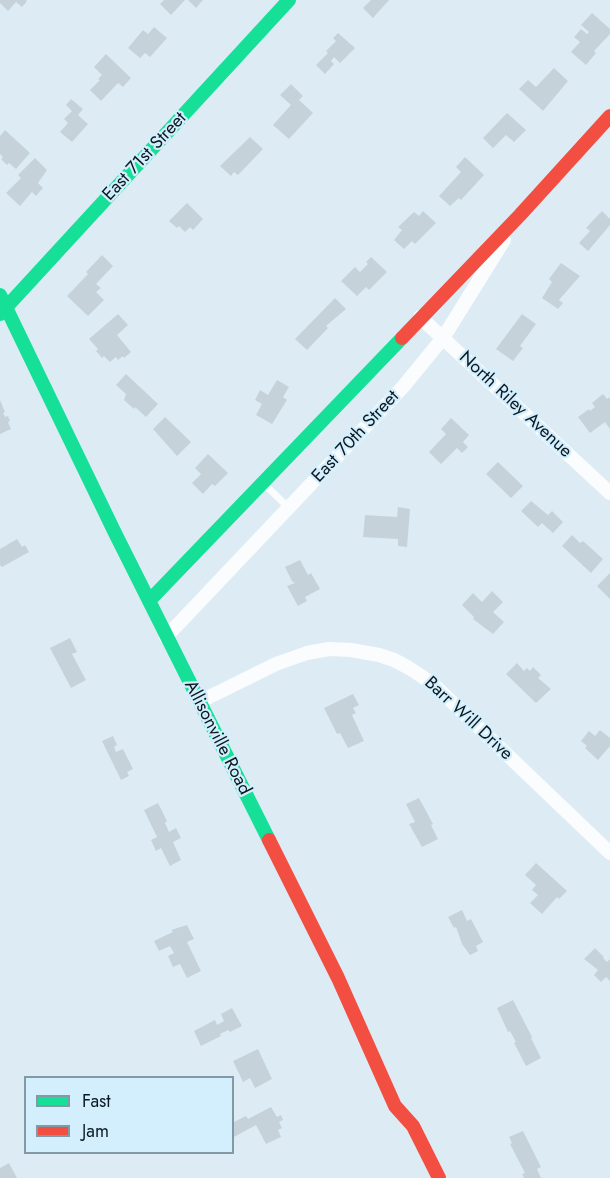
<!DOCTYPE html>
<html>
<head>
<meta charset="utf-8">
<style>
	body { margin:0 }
	#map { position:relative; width:610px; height:1178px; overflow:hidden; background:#ddecf4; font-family:Jost,sans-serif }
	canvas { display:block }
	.legend { position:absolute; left:24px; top:1076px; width:210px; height:78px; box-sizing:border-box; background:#d3effe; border:2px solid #8399a5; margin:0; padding:8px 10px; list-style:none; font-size:18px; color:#0c181f }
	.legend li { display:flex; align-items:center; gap:12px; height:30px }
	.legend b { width:30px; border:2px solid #8399a5 }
</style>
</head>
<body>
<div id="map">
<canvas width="610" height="1178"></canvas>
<ul class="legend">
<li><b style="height:8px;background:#16e098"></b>Fast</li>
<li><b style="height:8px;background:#f24e42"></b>Jam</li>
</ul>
</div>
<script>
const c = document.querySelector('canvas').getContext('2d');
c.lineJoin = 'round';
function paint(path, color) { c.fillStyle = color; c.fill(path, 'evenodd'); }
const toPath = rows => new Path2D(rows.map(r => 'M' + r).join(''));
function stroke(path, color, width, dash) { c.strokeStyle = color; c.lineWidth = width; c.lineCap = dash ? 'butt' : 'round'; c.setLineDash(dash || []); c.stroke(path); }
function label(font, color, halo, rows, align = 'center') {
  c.font = font + ' Jost,sans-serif'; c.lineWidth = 4.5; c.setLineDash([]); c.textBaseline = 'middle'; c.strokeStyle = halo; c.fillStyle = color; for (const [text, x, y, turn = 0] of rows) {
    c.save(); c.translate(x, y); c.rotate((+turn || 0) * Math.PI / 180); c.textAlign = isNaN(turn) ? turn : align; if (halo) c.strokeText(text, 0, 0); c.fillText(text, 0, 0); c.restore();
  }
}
paint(toPath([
	[0,0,26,0,27,1,22,7,16,2,8,11,0,3],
	[164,0,185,0,171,15,160,4],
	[188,0,203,0,196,8],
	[371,0,389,0,373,18,363,8],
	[592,13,610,29,610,34,594,51,596,53,586,65,571,52,580,42,574,37,581,29,587,34,589,32,581,25],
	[154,27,167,38,150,57,145,53,140,58,128,48,143,30,148,34],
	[338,33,355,48,340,63,334,57,331,61,334,64,325,74,316,65,328,53,326,51,336,41,333,38],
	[106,54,131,78,123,87,118,83,101,101,90,90,100,80,98,79,102,75,94,67],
	[554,68,568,81,543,111,519,89,528,80,536,87],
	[291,84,303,96,299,100,313,113,289,139,273,125,291,105,280,95],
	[71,99,83,109,78,115,88,124,72,142,60,132,68,123,64,119,72,111,66,105],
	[507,113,526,130,514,142,506,135,493,148,483,138],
	[5,130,30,153,16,169,9,163,7,165,1,159,3,157,0,154,0,136],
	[250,137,263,149,238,175,234,172,231,176,220,166],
	[465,157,484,175,461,200,459,198,450,206,439,196,461,172,456,167],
	[35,158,47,170,38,183,43,188,36,196,32,192,20,206,6,193,21,178,18,175],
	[187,203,203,219,193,230,190,227,185,232,179,226,177,228,169,221],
	[423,211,436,223,415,244,412,241,404,249,394,240,402,230,398,227,414,212,419,216],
	[602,211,610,219,610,225,588,251,579,243,590,231,586,228],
	[102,255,113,266,96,284,101,288,96,292,104,300,88,316,67,296,88,274,86,272],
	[371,257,387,272,369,290,366,287,357,296,341,281,355,267,360,272,368,264,366,262],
	[561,263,580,276,559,300,563,303,558,309,542,298,552,282,549,279],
	[335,298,346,309,326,326,328,328,307,350,295,339],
	[118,314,128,325,117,335,131,352,124,358,123,356,118,360,116,357,110,362,104,356,102,358,96,351,98,349,89,339],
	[522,314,536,324,520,346,523,348,513,361,496,349],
	[126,374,158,404,146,417,135,407,134,409,124,400,126,394,116,385],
	[277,380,289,387,283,397,287,400,272,424,256,415,262,404,255,400,260,390,268,395],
	[603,394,607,399,609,397,610,399,610,429,605,422,590,433,578,417,589,409,590,411,595,407,592,403],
	[0,400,5,412,3,413,5,417,8,416,10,421,8,422,11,429,0,434],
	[165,417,191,442,177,456,153,429],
	[451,418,469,435,463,442,468,447,462,453,457,448,441,464,429,452,446,434,441,429],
	[208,454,228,473,215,486,212,484,203,494,192,483,201,474,195,468],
	[498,462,523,486,511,498,486,474],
	[531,501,548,515,552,511,563,522,553,533,542,523,538,527,521,511],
	[398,507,410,509,407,547,398,546,398,539,363,537,365,515,397,517],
	[572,535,580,543,583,541,603,559,591,573,562,546],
	[17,539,22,547,25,545,29,552,2,567,0,565,0,549],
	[300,560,308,575,311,573,320,589,305,597,307,601,298,606,287,586,295,583,292,581,285,567],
	[610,573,610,599,597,586],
	[492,591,503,602,493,612,504,622,493,634,473,619,474,617,462,605,473,593,482,602],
	[70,638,77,652,72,654,86,680,71,688,50,648],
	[517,663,524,671,527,668,530,671,533,667,541,675,538,678,551,689,536,703,506,674],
	[353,694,359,705,353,708,356,713,352,715,364,741,348,748,340,733,337,734,324,708],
	[600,730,610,738,610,746,598,760,585,748,587,746,581,741,589,731,595,736],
	[113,736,117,745,114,747,116,752,123,749,133,769,127,772,129,776,121,780,102,741],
	[419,798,433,824,431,825,438,839,422,847,409,824,415,822,406,804],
	[158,803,167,821,165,823,169,832,176,828,181,838,173,842,181,860,170,866,161,848,156,851,151,840,157,837,144,810],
	[536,863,567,891,559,899,557,897,542,914,530,903,538,895,532,890,536,885,525,875],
	[462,910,467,921,471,919,483,942,476,946,478,951,470,955,462,944,456,927,454,928,448,917],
	[187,925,194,939,187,942,201,971,187,978,180,964,173,967,168,956,174,953,170,946,159,951,154,941,173,932,171,930],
	[595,948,604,957,603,958,607,962,610,959,610,981,606,977,601,982,594,975,598,970,584,959],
	[513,1000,532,1037,531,1038,541,1058,526,1066,514,1043,516,1042,510,1031,508,1032,497,1008],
	[232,1008,242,1026,230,1032,228,1030,220,1034,221,1036,201,1046,194,1031,215,1020,217,1025,224,1021,221,1014],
	[258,1049,272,1079,255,1088,250,1078,243,1082,233,1061],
	[271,1107,277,1117,281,1115,283,1120,279,1122,282,1128,278,1130,281,1137,266,1144,256,1125,232,1138,232,1123,246,1116,248,1119],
	[523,1131,541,1167,537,1169,541,1178,524,1178,522,1174,525,1173,510,1144,512,1143,509,1137],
	[9,1163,17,1178,0,1178,0,1168]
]), '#c5d2d9');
stroke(toPath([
	[263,483,289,508]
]), '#fafcfd', 7);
stroke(toPath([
	[420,317,610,493],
	[166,637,402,388,443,338,504,240],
	[199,702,276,664,307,653,329,649,351,650,379,655,394,660,409,668,432,683,610,853]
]), '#fafcfd', 14);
stroke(toPath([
	[0,295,115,533,269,840],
	[0,314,289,0],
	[149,601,402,338]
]), '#16e098', 14);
stroke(toPath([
	[402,338,520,215,610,116],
	[269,840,338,978,395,1106,413,1126,439,1178]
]), '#f24e42', 14);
label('18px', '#0c181f', '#d3effe', [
	["East 71st Street",145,157,-47],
	["North Riley Avenue",515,405,43],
	["East 70th Street",356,437,-47],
	["Barr Will Drive",468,719,43],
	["Allisonville Road",217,738,63]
]);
</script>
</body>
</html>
